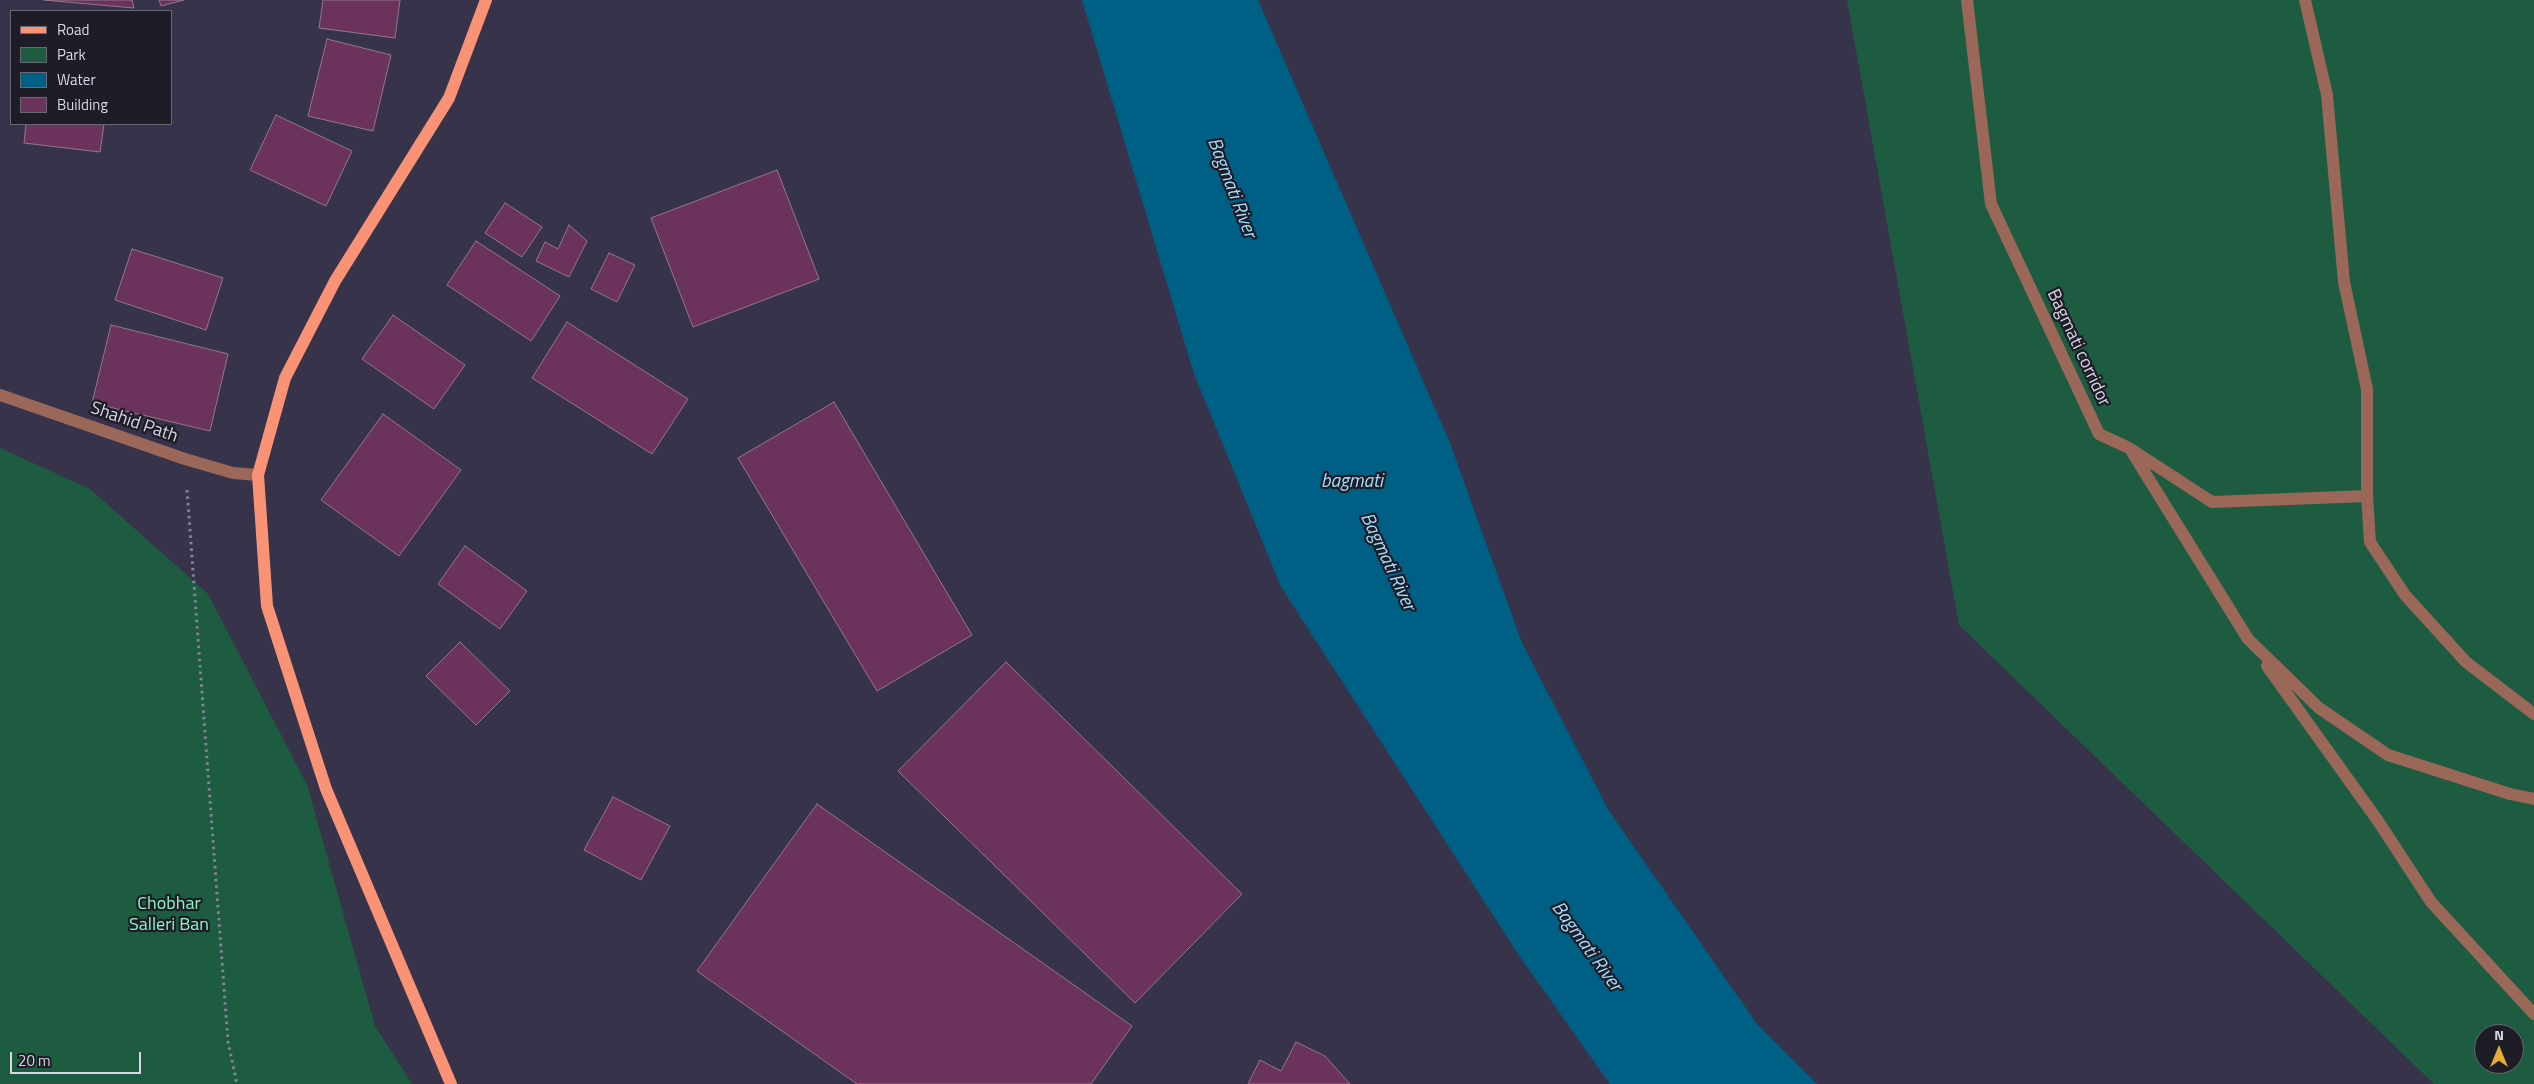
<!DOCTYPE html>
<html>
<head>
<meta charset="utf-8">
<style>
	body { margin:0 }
	#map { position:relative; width:2534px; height:1084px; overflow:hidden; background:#37334b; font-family:"Titillium Web",sans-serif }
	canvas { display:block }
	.legend { position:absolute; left:10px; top:10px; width:162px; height:115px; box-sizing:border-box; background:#1e1d27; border:1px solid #686773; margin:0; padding:6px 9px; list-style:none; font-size:15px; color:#d8d6e5 }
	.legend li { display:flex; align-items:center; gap:10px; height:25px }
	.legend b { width:25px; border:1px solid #686773 }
	.north { position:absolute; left:2474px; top:1024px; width:50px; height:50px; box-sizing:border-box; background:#1e1d27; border:1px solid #686773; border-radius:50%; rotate:0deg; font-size:14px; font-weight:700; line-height:20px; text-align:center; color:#d8d6e5 }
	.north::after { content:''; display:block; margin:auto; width:18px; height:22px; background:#e7ac36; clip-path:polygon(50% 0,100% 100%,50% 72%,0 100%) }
	.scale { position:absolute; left:10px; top:1052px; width:131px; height:22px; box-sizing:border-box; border:2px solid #d8d6e5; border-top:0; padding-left:6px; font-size:15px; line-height:18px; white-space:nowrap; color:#d8d6e5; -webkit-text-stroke:4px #1e1d27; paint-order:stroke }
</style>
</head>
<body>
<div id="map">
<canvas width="2534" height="1084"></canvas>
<ul class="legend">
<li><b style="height:6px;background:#fa9375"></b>Road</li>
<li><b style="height:14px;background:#1e5c41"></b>Park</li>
<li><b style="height:14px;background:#005f84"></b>Water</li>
<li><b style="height:14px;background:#6b335b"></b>Building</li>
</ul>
<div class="north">N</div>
<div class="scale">20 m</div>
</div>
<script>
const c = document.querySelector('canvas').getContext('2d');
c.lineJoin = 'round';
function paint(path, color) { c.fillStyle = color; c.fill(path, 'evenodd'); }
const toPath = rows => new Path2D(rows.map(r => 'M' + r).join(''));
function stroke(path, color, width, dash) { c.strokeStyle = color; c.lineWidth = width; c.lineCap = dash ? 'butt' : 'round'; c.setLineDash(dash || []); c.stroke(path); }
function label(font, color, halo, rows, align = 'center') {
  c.font = font + ' "Titillium Web",sans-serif'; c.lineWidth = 4.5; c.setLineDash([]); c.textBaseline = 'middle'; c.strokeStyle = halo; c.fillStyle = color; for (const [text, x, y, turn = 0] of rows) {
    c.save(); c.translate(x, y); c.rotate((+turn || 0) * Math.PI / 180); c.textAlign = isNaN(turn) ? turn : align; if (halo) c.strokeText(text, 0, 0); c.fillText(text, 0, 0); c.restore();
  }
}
paint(toPath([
	[1847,0,2534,0,2534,1084,2434,1084,1959,625],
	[2484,1034,2514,1034,2514,1064,2484,1064],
	[0,448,90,489,208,594,307,785,375,1026,412,1084,0,1084]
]), '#1e5c41');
paint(toPath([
	[1082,0,1258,0,1450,443,1522,643,1609,811,1757,1024,1817,1084,1610,1084,1522,960,1281,587,1194,374]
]), '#005f84');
const building = toPath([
	[44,0,132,0,134,8,44,0],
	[159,0,184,0,161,6,159,0],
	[323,0,400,0,395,38,319,28,323,0],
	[327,39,391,55,373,131,308,116,327,39],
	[276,115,352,151,326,206,250,170,276,115],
	[26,124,104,124,100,152,24,143,26,124],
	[777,170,819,279,693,327,651,218,777,170],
	[505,203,542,227,522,257,485,233,505,203],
	[569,225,587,241,569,277,536,261,545,242,558,249,569,225],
	[476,241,560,296,531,341,447,285,476,241],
	[132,249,223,278,206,330,115,300,132,249],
	[609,253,635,265,617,302,591,289,609,253],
	[393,315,465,365,434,409,362,359,393,315],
	[567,322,688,399,652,454,532,378,567,322],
	[111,325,228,354,210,431,92,403,111,325],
	[834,402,972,635,877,691,738,458,834,402],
	[383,414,461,470,399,556,321,500,383,414],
	[465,546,527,591,500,629,438,584,465,546],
	[460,642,510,691,476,725,426,676,460,642],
	[1006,662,1242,894,1135,1003,898,771,1006,662],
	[613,797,670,826,641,880,584,850,613,797],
	[817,804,1132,1026,1091,1084,857,1084,697,971,817,804],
	[1296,1042,1325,1056,1350,1084,1248,1084,1260,1060,1281,1071,1296,1042]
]);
paint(building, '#6b335b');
stroke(building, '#937889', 1);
stroke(toPath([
	[187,490,228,1042,237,1084]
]), '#868396', 3, [2.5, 4]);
stroke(toPath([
	[1967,0,1991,204,2099,434,2129,448,2212,502,2367,496],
	[2305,0,2327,95,2344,282,2367,389,2367,496,2370,542,2405,595,2466,662,2534,714],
	[0,395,185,459,233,473,258,475],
	[2132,452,2248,639,2319,708,2388,755,2510,794,2534,799],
	[2267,666,2378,821,2431,902,2534,1014]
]), '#9a6758', 12);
stroke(toPath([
	[451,1084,326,789,267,606,258,475,285,378,335,281,449,98,486,0]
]), '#fa9375', 12);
label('18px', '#d8d6e5', '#1e1d27', [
	["Bagmati corridor",2078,348,65],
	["Shahid Path",134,423,19]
]);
label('18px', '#8af6c2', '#1e1d27', [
	["Chobhar",169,905],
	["Salleri Ban",169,926]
]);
label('italic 19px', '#a2ddfd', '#1e1d27', [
	["Bagmati River",1231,188,69],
	["bagmati",1352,482],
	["Bagmati River",1387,562,65],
	["Bagmati River",1586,947,54]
]);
</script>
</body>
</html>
